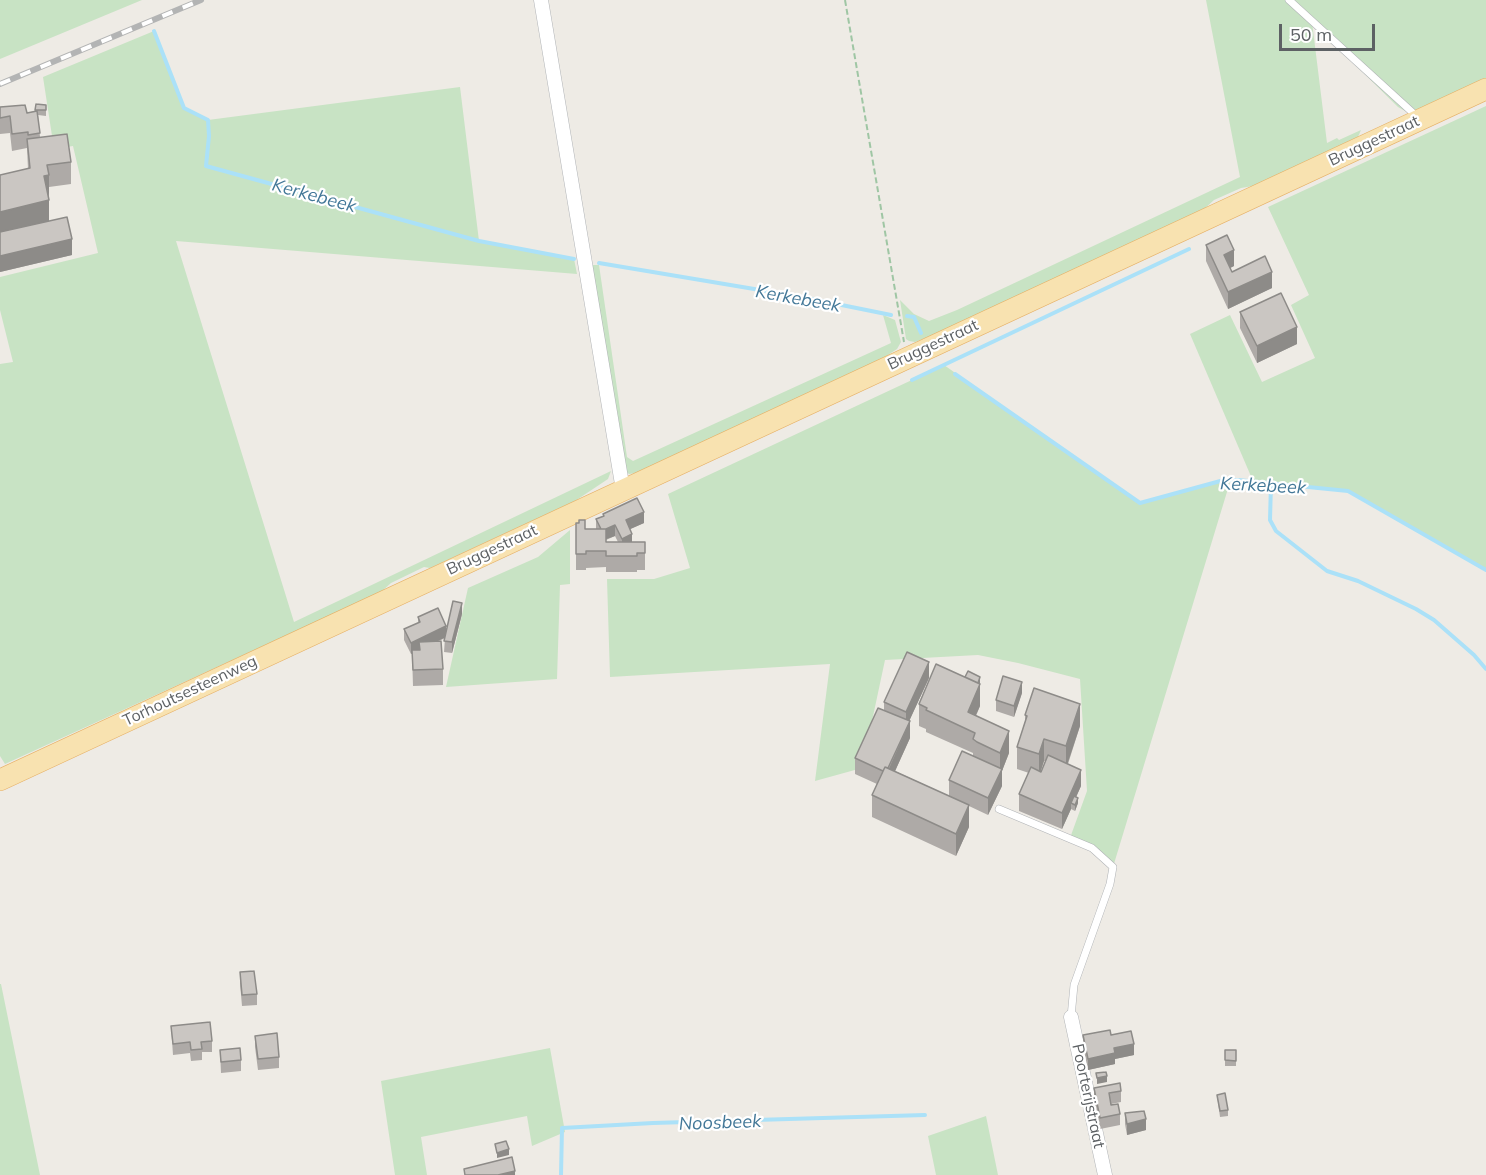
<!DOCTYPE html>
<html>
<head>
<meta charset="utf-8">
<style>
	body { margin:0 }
	#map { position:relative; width:1486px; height:1175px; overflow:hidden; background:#eeebe5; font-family:Mulish,sans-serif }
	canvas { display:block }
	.scale { position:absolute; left:1279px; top:24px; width:96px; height:27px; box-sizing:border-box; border:3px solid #5d6164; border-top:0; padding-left:8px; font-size:18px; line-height:21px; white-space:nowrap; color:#5d6164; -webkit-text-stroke:4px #fff; paint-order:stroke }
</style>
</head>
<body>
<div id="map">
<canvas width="1486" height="1175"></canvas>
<div class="scale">50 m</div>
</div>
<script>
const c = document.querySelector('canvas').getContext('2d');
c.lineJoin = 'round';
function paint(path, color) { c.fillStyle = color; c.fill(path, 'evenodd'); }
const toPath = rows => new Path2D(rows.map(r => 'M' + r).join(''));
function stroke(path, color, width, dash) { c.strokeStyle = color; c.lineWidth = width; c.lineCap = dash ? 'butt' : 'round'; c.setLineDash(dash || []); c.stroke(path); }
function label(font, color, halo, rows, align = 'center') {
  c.font = font + ' Mulish,sans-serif'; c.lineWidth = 4.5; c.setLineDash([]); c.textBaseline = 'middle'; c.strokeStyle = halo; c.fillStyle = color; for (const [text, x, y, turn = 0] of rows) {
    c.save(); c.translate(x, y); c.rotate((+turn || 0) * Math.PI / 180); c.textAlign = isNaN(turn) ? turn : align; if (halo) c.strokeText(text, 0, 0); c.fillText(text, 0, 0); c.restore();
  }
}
paint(toPath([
	[0,0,142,0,0,59],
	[1206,0,1486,0,1486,78,1412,112,1405,111,1398,107,1312,22,1327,143,1337,138,1339,140,1361,130,1358,137,1253,186,1241,188,1214,200,1202,211,936,334,915,342,909,341,906,339,900,300,914,314,929,321,957,310,1240,177],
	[154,31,184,108,208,120,460,87,479,241,574,259,577,274,176,241,294,622,611,471,608,479,575,501,430,568,424,567,391,583,381,592,5,764,0,756,0,364,13,362,0,310,0,277,98,253,73,146,54,149,43,77],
	[1486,106,1486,569,1348,491,1253,481,1190,334,1230,315,1262,382,1315,358,1291,305,1309,295,1268,207],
	[589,265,599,265,627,457,633,461,891,343,883,315,895,320,901,342,897,349,885,357,636,473,629,474,624,470],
	[944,365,1140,503,1224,480,1230,482,1113,867,1092,848,1070,838,1087,791,1080,679,1018,663,978,655,885,660,862,768,815,781,830,664,610,677,607,579,654,579,690,568,668,494],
	[570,530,570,584,560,585,557,679,446,687,468,588,538,557],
	[0,984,1,984,40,1175,0,1175],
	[550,1048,565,1132,532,1146,527,1116,421,1137,427,1175,395,1175,381,1081],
	[986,1116,998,1175,936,1175,928,1136]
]), '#c8e3c4');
stroke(toPath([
	[154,31,184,108,208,120,209,136,206,166,479,241,574,259],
	[599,263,802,297,891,315],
	[907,316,914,317,921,333],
	[955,374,1140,503,1224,480,1238,480,1348,491,1486,570],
	[912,380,1189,249],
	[1271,483,1270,520,1276,531,1327,571,1358,581,1416,609,1434,620,1474,655,1486,669],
	[561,1175,562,1128,653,1123,925,1115]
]), '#abe1f8', 4);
const lane = toPath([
	[1289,0,1412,112,1414,120],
	[999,809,1092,848,1113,867,1110,884,1074,985,1071,1017]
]);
const street = toPath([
	[541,0,623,490],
	[1071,1017,1105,1175]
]);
const primary = toPath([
	[0,780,1486,89]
]);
stroke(lane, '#b0b3b6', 8);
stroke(street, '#b0b3b6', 15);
stroke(primary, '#e6b066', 22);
stroke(toPath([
	[845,0,904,342]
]), '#9fc6a4', 2, [6, 3]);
stroke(lane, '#fff', 7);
stroke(street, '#fff', 14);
stroke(primary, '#f8e2b0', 21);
const rail = toPath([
	[0,84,201,0]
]);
stroke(rail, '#b3b4b4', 6);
stroke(rail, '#fff', 4, [11]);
paint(toPath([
	[36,104,46,105,46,116,38,115,40,137,71,162,71,184,49,187,49,221,72,255,0,272,28,169,27,148,12,151,10,133,0,134,0,107,27,113,35,111],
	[1206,245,1234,266,1230,268,1232,272,1272,288,1228,309,1206,261],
	[1240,312,1297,344,1257,363,1240,328],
	[603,514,644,523,630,529,632,542,645,542,645,570,637,570,637,572,606,572,606,567,586,568,586,570,576,570,576,523,585,529,596,529,596,519,603,516],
	[615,536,618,542,606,542,606,540],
	[462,614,452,653,444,652,445,638,439,641,443,669,443,685,413,686,412,653,411,654,404,640,404,629,418,623,418,617,446,631],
	[965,677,980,677,980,706,976,716,1009,753,1002,771,1002,786,988,815,969,806,969,827,956,856,872,817,872,795,877,784,855,774,855,758,884,710,884,702,929,678,909,721,910,738,895,771,949,796,949,780,973,756,973,753,926,732,926,729,919,726,919,704],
	[1022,693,1014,717,996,711,996,700],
	[1025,715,1080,726,1068,764,1081,786,1076,797,1078,803,1075,811,1071,809,1062,829,1019,811,1019,794,1029,773,1017,769,1017,747,1025,722],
	[1044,761,1046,761,1041,772,1041,771],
	[240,972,257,994,257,1005,242,1006,240,983],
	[171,1026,212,1041,212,1052,202,1052,202,1060,191,1061,190,1053,173,1055],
	[1083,1035,1111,1035,1134,1055,1115,1059,1115,1064,1088,1070,1083,1046],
	[255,1036,279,1057,279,1068,258,1070,255,1047],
	[220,1050,241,1060,241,1071,221,1073],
	[1225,1050,1236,1050,1236,1066,1225,1066],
	[1094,1088,1121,1091,1121,1102,1111,1104,1111,1105,1120,1114,1120,1125,1100,1129,1094,1099],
	[1217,1095,1228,1110,1228,1116,1220,1117],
	[1125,1113,1146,1130,1127,1135,1125,1124]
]), '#aeaaa7');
paint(toPath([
	[49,175,49,197,44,176],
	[49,200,49,222,0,234,0,212],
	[72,239,72,255,0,272,0,256],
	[1234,250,1234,266,1224,271,1224,255],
	[1272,272,1272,288,1228,309,1228,292],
	[1297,327,1297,344,1257,363,1257,346],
	[644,512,644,523,626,531,626,520],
	[615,525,615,536,601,541,601,530],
	[632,534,632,545,622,550,622,539],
	[462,603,462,614,452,653,452,642],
	[446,626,446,637,411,654,411,643],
	[929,662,929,678,906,728,906,712],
	[980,677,980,706,969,730,968,712,975,689],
	[1022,682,1022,693,1014,717,1014,706],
	[1080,704,1080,726,1066,768,1066,746],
	[910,721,910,738,887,789,887,773],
	[1009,731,1009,753,1002,771,1002,786,988,815,988,798,1000,772,1000,753],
	[1044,739,1044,761,1039,776,1039,754],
	[1081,770,1081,786,1073,804,1071,803,1071,809,1062,829,1062,813],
	[1078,798,1078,803,1075,811,1075,805],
	[969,805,969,827,956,856,956,834],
	[1134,1044,1134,1055,1115,1059,1115,1064,1088,1070,1088,1059,1114,1048],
	[1107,1076,1107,1082,1097,1084,1097,1078],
	[1146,1119,1146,1130,1127,1135,1127,1124],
	[509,1149,509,1155,497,1158,497,1153],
	[515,1171,515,1175,498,1175]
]), '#8d8b88');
const building = toPath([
	[36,104,46,105,46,110,35,110,36,104],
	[25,105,27,113,37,111,40,133,28,135,28,132,12,134,10,116,0,118,0,107,25,105],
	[67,134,71,162,47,165,49,175,44,176,49,200,0,212,0,175,30,168,27,139,67,134],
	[67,217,72,239,0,256,0,232,67,217],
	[1227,235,1234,250,1224,255,1232,272,1265,256,1272,272,1228,292,1206,245,1227,235],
	[1281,293,1297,327,1257,346,1240,312,1281,293],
	[637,498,644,512,626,520,632,534,622,539,615,525,606,529,601,529,596,519,604,516,603,514,637,498],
	[579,520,585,520,585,529,606,529,606,542,645,542,645,553,637,553,637,556,606,556,606,551,586,551,586,554,576,554,576,523,579,523,579,520],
	[453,601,462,603,452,642,444,641,453,601],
	[438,608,446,626,411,643,404,629,420,622,418,617,438,608],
	[441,641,443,669,413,670,412,650,420,650,419,642,441,641],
	[907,652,929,662,906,712,884,702,907,652],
	[936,664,980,684,968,712,1009,731,1000,753,977,742,973,739,975,733,926,710,927,708,919,704,936,664],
	[968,671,980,677,978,683,965,677,968,671],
	[1003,676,1022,682,1014,706,996,700,1003,676],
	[1034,688,1080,704,1066,746,1044,739,1039,754,1017,747,1027,716,1025,715,1034,688],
	[878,708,910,721,888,768,885,767,883,771,855,758,878,708],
	[962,751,1002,769,988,798,949,780,962,751],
	[1048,755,1081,770,1062,813,1019,794,1031,767,1041,772,1048,755],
	[885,767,969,805,956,834,872,795,885,767],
	[1074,796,1078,798,1075,805,1071,803,1074,796],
	[254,971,257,994,242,995,240,972,254,971],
	[210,1022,212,1041,201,1042,202,1049,191,1050,190,1042,173,1044,171,1026,210,1022],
	[1110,1030,1111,1035,1131,1031,1134,1044,1114,1048,1115,1053,1088,1059,1083,1035,1110,1030],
	[277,1033,279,1057,258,1059,255,1036,277,1033],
	[240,1048,241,1060,221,1062,220,1050,240,1048],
	[1225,1050,1236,1050,1236,1061,1225,1060,1225,1050],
	[1106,1072,1107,1076,1097,1078,1096,1073,1106,1072],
	[1120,1083,1121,1091,1109,1093,1111,1105,1118,1104,1120,1114,1100,1118,1094,1088,1120,1083],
	[1225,1093,1228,1110,1220,1111,1217,1095,1225,1093],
	[1144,1111,1146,1119,1127,1124,1125,1113,1144,1111],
	[506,1141,509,1149,497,1153,495,1144,506,1141],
	[512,1157,515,1171,498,1175,465,1175,464,1169,512,1157]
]);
paint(building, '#cac6c2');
stroke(building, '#8d8b88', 1.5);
label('16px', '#5d6164', '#fff', [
	["Bruggestraat",1374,141,-25],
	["Bruggestraat",933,345,-25],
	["Bruggestraat",492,550,-25],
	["Torhoutsesteenweg",190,691,-25],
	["Poorterijstraat",1088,1096,78]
]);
label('italic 18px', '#437898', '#fff', [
	["Kerkebeek",314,196,15],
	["Kerkebeek",798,299,10],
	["Kerkebeek",1263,486,3],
	["Noosbeek",720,1123,-2]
]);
</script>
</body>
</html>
